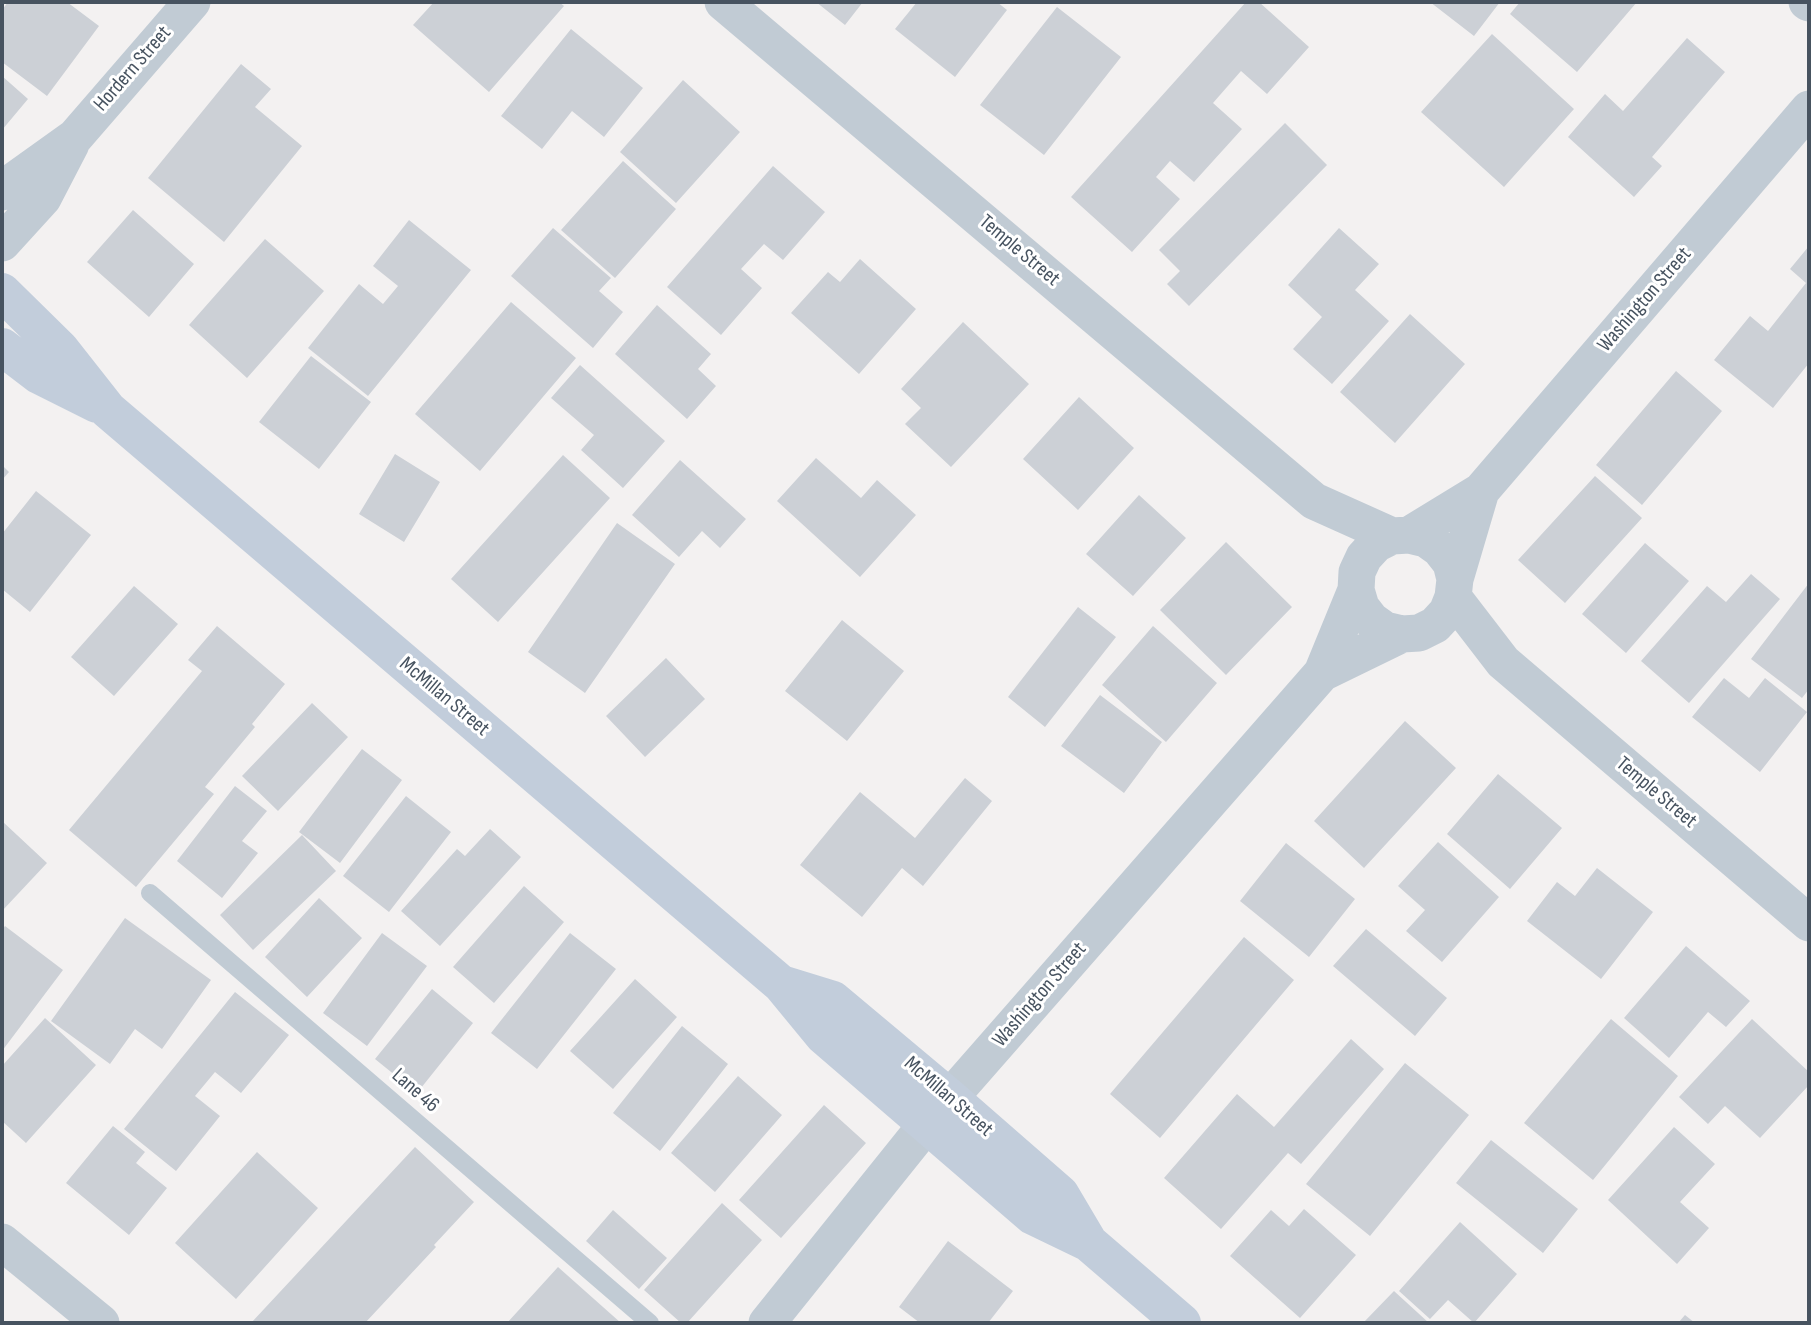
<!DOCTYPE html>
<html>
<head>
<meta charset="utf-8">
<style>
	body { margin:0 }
	#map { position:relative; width:1811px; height:1325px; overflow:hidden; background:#f3f1f1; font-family:"Sofia Sans Condensed",sans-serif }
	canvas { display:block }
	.frame { position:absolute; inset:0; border:4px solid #475360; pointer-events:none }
</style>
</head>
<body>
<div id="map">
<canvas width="1811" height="1325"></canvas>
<div class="frame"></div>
</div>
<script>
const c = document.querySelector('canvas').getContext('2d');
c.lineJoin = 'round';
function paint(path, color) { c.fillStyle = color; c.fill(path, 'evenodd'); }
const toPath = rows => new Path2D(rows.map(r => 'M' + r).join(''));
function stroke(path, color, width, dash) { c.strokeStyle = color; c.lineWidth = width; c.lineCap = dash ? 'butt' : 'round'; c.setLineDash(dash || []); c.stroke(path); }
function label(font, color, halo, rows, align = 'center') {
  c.font = font + ' "Sofia Sans Condensed",sans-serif'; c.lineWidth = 6; c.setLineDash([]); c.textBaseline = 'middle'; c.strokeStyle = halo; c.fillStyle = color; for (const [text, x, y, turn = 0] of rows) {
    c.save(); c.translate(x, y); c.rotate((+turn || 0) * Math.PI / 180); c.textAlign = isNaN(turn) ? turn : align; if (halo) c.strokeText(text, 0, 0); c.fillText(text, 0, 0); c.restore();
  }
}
paint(toPath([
	[8,2,67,2,99,26,47,96,2,62,2,10],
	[434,2,559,2,564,6,489,92,413,25],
	[816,2,863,2,845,25],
	[917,2,997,2,1007,10,955,77,895,29],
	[1246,2,1259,2,1309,47,1267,94,1241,71,1213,103,1242,129,1194,182,1170,161,1156,177,1180,199,1132,252,1071,197],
	[1430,2,1500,2,1474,36],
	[1520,2,1637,2,1577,72,1510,14],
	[1057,7,1121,57,1044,155,980,105],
	[571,29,643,88,604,137,572,111,542,149,501,116],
	[1492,34,1574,109,1504,187,1421,112],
	[1687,38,1725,72,1652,157,1662,166,1634,197,1568,137,1605,94,1623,111],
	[241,64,271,89,255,107,302,146,224,242,148,178],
	[2,76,28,99,2,130],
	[683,80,740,132,676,203,620,152],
	[1285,123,1327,165,1189,306,1167,284,1180,271,1159,250],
	[623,161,676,209,615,278,561,230],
	[773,166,825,212,783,260,764,244,741,269,762,288,721,335,667,287],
	[133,210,194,264,149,317,87,262],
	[409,220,471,270,368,396,308,348,359,284,383,304,398,286,373,266],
	[553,228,611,278,599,291,623,312,593,348,511,276],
	[1339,228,1379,264,1355,290,1389,321,1332,384,1293,349,1322,317,1288,285],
	[265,239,324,291,247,378,189,325],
	[1809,246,1809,363,1773,408,1714,360,1750,316,1768,331,1806,283,1790,269],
	[860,259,916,309,859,374,791,313,828,272,840,282],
	[511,302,576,358,480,471,415,414],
	[657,305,711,354,698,369,716,386,687,419,615,354],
	[1410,314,1465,364,1395,443,1340,392],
	[963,322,1029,384,951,467,905,424,921,408,901,389],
	[311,356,371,402,319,469,259,422],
	[580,365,665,441,623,488,581,450,594,435,551,398],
	[1676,371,1722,411,1642,505,1596,465],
	[1079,397,1134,448,1078,510,1023,459],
	[395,454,440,482,404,542,359,514],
	[563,455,610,498,498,622,451,579],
	[816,458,861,498,877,480,916,515,860,577,777,501],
	[680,460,746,519,720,548,702,531,679,557,632,515],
	[2,465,9,472,2,480],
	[1595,476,1642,518,1565,603,1518,560],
	[36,491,91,535,30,612,2,589,2,534],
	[1139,495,1186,538,1133,596,1086,554],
	[617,523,675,564,585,693,528,652],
	[1226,542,1292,607,1226,675,1160,610],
	[1645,543,1689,581,1626,653,1582,614],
	[1751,574,1780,599,1689,703,1641,661,1707,586,1726,602],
	[1809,583,1809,689,1802,698,1751,659],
	[134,586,178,624,114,696,71,657],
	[1078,607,1116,637,1045,727,1008,697],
	[842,620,904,671,847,741,785,691],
	[217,626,285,684,252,724,255,727,205,787,214,794,136,887,69,830,202,671,188,660],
	[1153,626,1217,683,1166,742,1102,685],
	[666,658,705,699,645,757,606,716],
	[1724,678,1749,698,1765,678,1807,712,1760,772,1692,717],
	[1100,695,1162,742,1124,793,1061,746],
	[312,703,348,737,278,811,242,776],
	[1405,721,1456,768,1364,868,1314,821],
	[362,749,402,780,340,863,299,832],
	[1498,774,1562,828,1510,889,1447,834],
	[965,778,992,801,923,886,902,868,862,917,800,865,860,792,915,838],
	[235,786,267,811,242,841,258,853,222,898,177,861],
	[406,796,451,832,389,912,343,876],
	[2,821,47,863,2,911],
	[490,829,521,857,440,946,401,911,457,849,465,856],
	[302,835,336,871,253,950,220,915],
	[1438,842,1499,897,1442,962,1406,931,1425,910,1398,886],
	[1286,843,1355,899,1309,957,1240,901],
	[1597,868,1653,912,1601,979,1527,921,1557,882,1575,896],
	[524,886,564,922,494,1003,453,967],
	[319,898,362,938,307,997,265,957],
	[125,918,211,980,162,1049,135,1029,110,1064,51,1021],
	[5,926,63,970,2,1051,2,930],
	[1366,929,1447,998,1415,1036,1333,966],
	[382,933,427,966,367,1046,323,1013],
	[570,933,616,969,537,1069,491,1033],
	[1244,937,1294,980,1160,1138,1110,1094],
	[1686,946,1750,1001,1726,1027,1708,1012,1669,1058,1624,1018],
	[635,979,677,1017,613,1089,570,1051],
	[432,989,473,1023,417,1093,375,1059],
	[235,992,289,1035,241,1093,215,1072,195,1096,220,1116,176,1171,124,1129],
	[45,1018,96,1065,26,1143,2,1121,2,1066],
	[1611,1019,1678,1076,1593,1180,1524,1123],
	[1752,1019,1809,1072,1809,1085,1760,1138,1725,1106,1708,1124,1679,1097],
	[682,1026,728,1064,660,1151,613,1113],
	[1351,1039,1384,1069,1301,1164,1288,1153,1221,1229,1164,1178,1237,1094,1274,1127],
	[1405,1063,1469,1115,1370,1236,1306,1184],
	[738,1076,782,1115,715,1192,671,1153],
	[824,1105,866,1143,781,1238,739,1200],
	[113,1126,145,1152,136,1163,167,1188,129,1235,66,1183],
	[1674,1127,1715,1164,1680,1202,1709,1228,1677,1264,1608,1200],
	[1491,1140,1578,1209,1543,1253,1456,1183],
	[415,1147,474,1202,434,1245,436,1247,365,1323,251,1323],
	[257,1152,318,1208,236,1299,175,1243],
	[722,1203,762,1240,687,1323,681,1323,644,1290],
	[1304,1209,1356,1255,1300,1318,1230,1256,1271,1210,1289,1226],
	[613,1210,667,1258,639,1289,586,1241],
	[1460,1222,1517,1274,1474,1323,1448,1300,1430,1319,1399,1291],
	[948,1241,1013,1291,988,1323,920,1323,899,1307],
	[558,1267,621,1323,507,1323],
	[1394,1291,1429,1323,1363,1323],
	[1685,1315,1695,1323,1678,1323]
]), '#ccd0d6');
stroke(toPath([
	[150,893,650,1323]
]), '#c1cbd4', 18);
stroke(toPath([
	[723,2,1314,501,1392,536],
	[1807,2,1809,3],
	[2,192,8,185,75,137,192,2],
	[2,243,43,198,71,144],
	[1409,535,1481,491,1809,109],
	[1455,579,1451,563,1440,549,1426,539,1409,535,1392,536,1376,544,1364,557,1357,572,1356,590,1361,607,1371,620,1385,630,1402,634,1419,633,1435,625,1447,612,1453,597,1455,579,1481,491],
	[1453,597,1503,662,1809,923],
	[1322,673,1402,634],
	[2,1242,101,1323],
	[767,1323,926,1125,1322,673,1356,590]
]), '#c1cbd4', 37);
stroke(toPath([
	[2,292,60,349,108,410,781,984,823,1035,1033,1216,1089,1243,1182,1323],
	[2,347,39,375,97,404],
	[781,984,833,1000,950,1098,1060,1194,1089,1243]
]), '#c2cddb', 38);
label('21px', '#475360', '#fff', [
	["Hordern Street",133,69,-49],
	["Temple Street",1019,251,40],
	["Washington Street",1645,300,-49],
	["McMillan Street",444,697,40],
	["Temple Street",1656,793,40],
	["Washington Street",1040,995,-49],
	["Lane 46",415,1091,41],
	["McMillan Street",948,1097,41]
]);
</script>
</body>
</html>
